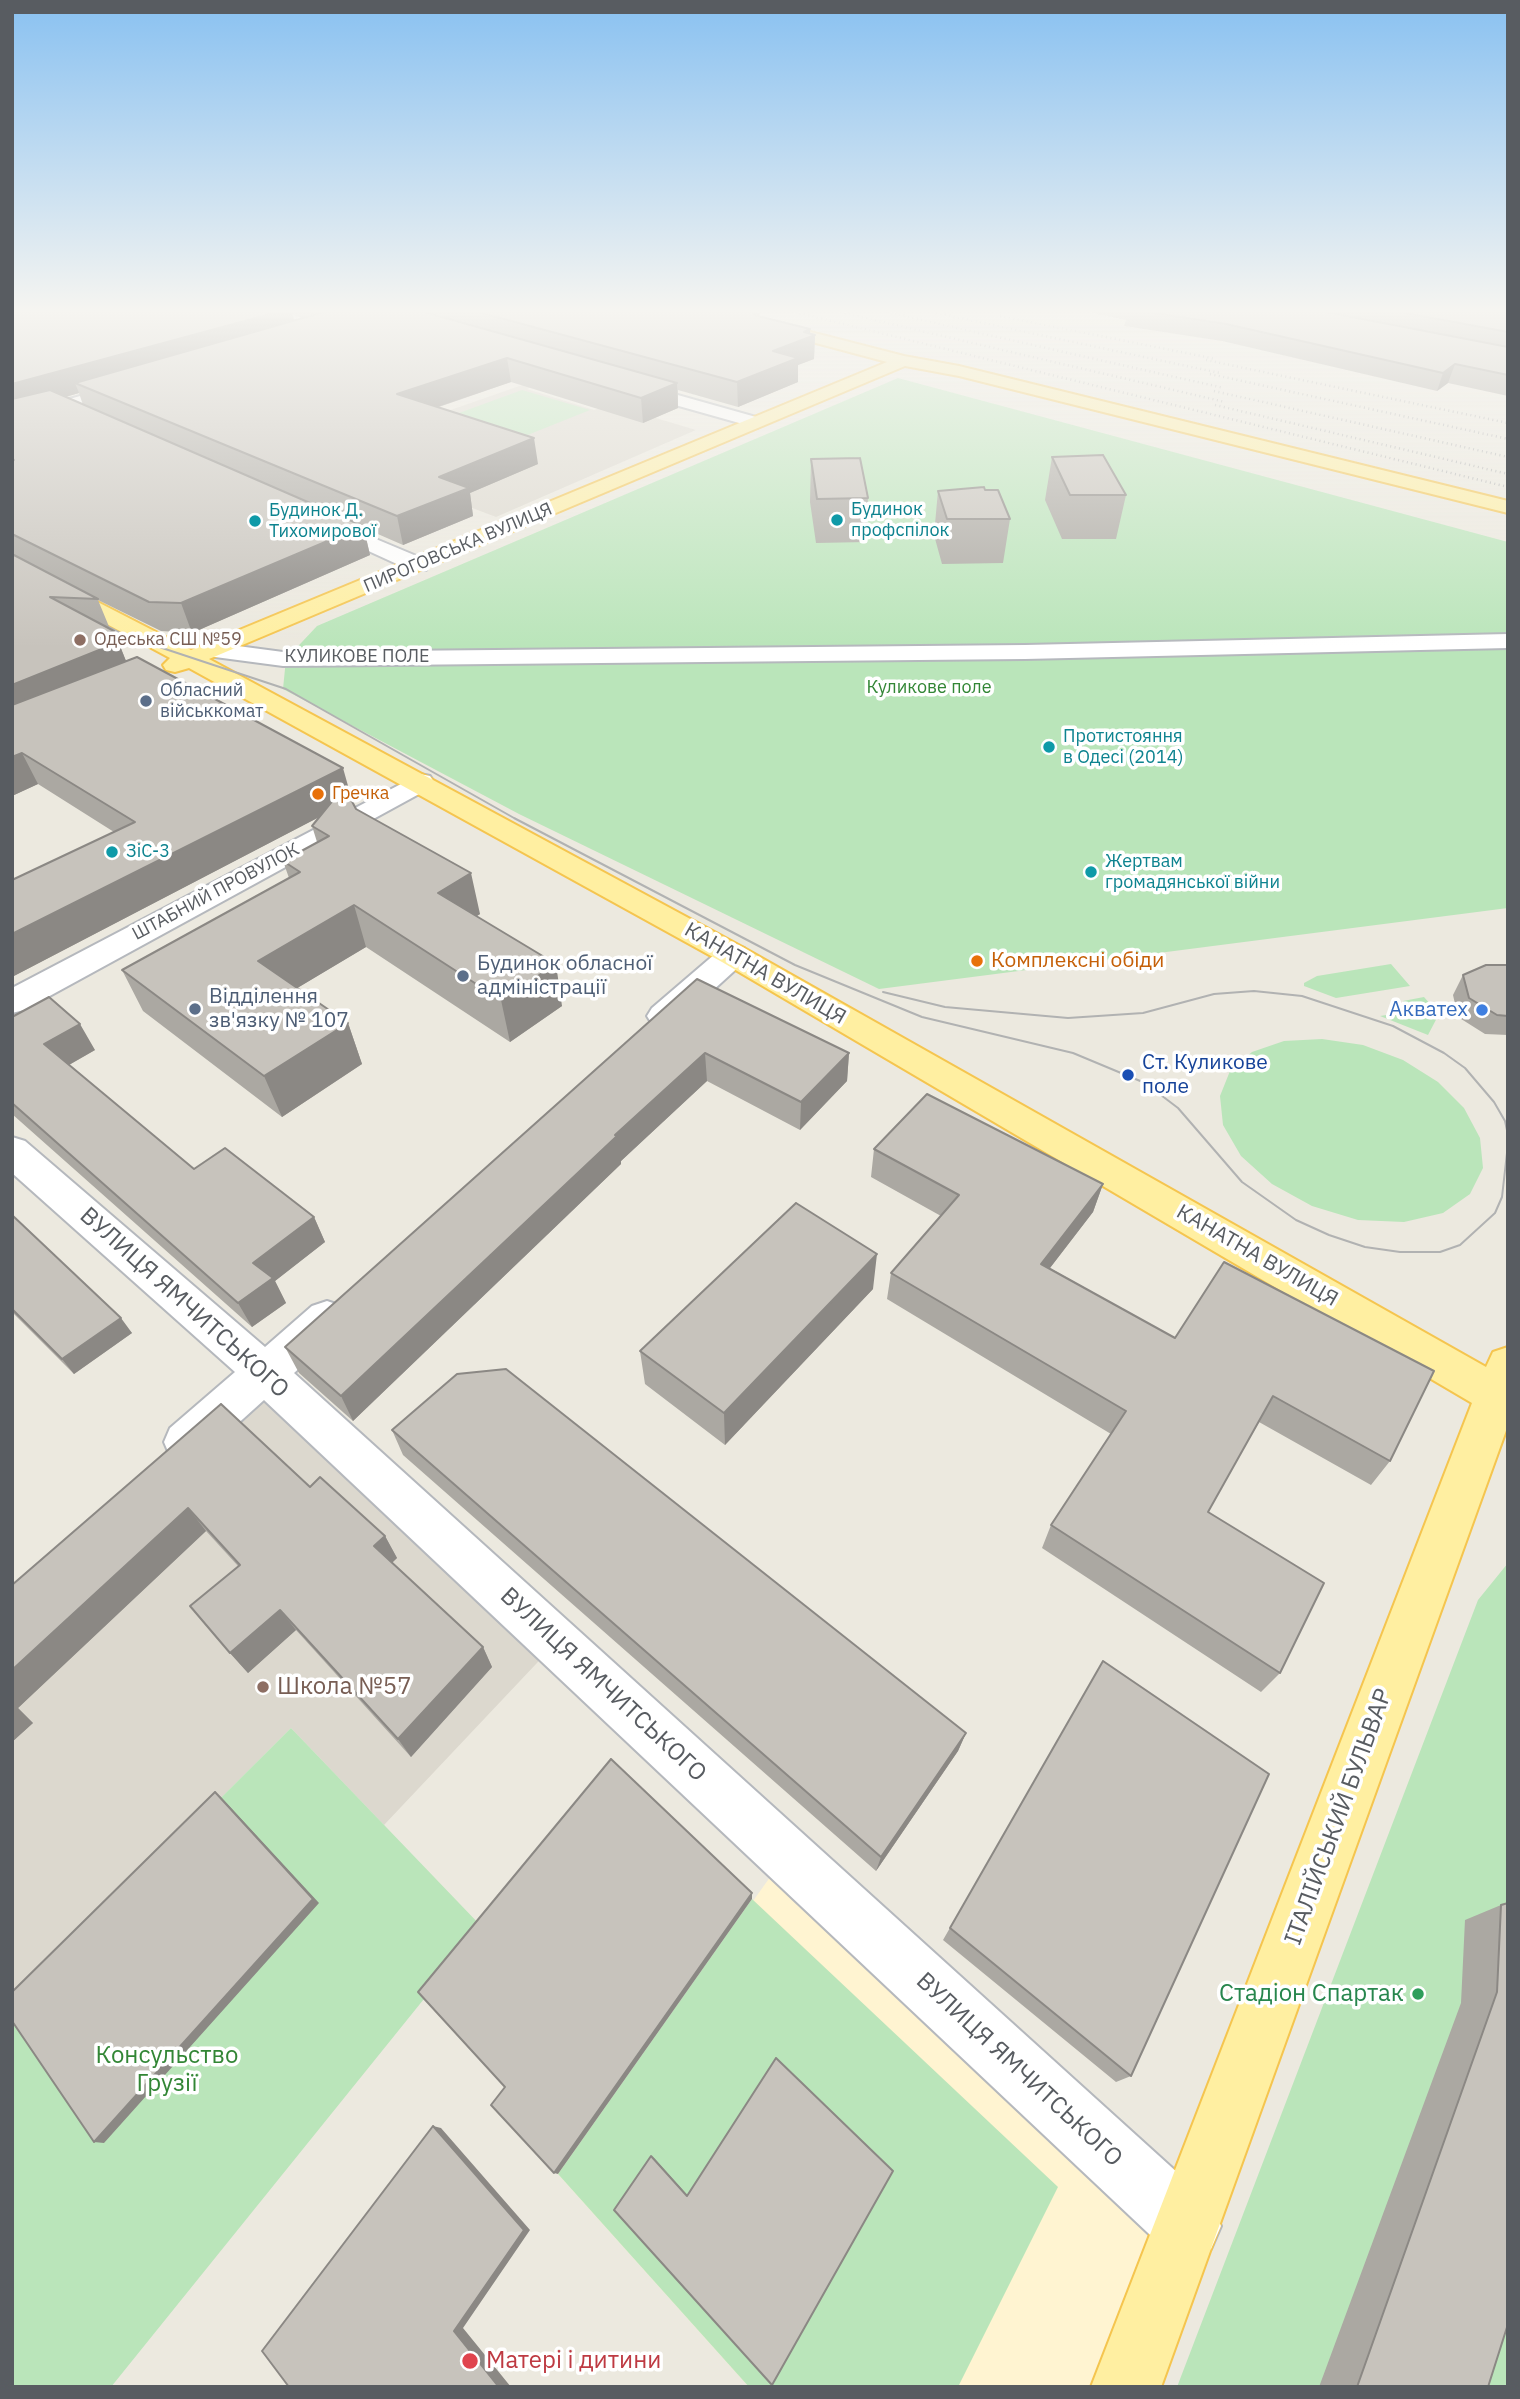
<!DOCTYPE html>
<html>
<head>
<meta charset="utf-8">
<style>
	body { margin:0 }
	#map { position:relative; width:1520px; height:2399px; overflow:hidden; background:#ece9df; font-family:"IBM Plex Sans",sans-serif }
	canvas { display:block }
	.frame { position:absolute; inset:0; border:14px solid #585c61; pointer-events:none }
</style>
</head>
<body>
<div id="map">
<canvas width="1520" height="2399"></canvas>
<div class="frame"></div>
</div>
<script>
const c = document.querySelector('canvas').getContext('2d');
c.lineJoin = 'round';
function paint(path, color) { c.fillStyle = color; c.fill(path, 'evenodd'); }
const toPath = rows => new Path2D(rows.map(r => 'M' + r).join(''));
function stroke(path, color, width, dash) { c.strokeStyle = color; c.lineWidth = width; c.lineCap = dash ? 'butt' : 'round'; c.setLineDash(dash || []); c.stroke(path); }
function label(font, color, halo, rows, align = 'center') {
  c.font = font + ' "IBM Plex Sans",sans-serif'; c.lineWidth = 7; c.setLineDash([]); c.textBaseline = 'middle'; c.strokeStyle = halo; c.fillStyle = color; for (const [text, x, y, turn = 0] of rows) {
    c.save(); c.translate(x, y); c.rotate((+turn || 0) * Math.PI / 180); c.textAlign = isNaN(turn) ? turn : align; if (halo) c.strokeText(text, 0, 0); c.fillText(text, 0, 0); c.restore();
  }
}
paint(toPath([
	[783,1859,1179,2226,1119,2387,749,2387,558,2174]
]), '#fff4d1');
paint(toPath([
	[525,384,532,386,527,389,594,410,609,404,696,430,496,517,327,453],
	[265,1375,553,1646,384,1825,291,1728,12,2006,12,1595]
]), '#dcd8ce');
paint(toPath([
	[898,378,1508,542,1508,908,879,989,519,814,283,689,286,659,317,626],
	[522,390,590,410,475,456,407,432],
	[1391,964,1410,986,1336,998,1304,986,1304,983,1317,976],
	[1424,997,1439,1014,1428,1035,1380,1016,1411,1011,1403,1001],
	[1322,1039,1363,1045,1403,1060,1438,1082,1464,1108,1480,1138,1483,1168,1470,1194,1443,1213,1404,1222,1358,1220,1312,1206,1272,1184,1241,1156,1223,1125,1220,1096,1230,1071,1252,1052,1284,1041],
	[1508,1563,1508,2387,1177,2387,1478,1600],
	[291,1728,482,1927,111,2387,12,2387,12,2006],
	[752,1899,1058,2187,958,2387,749,2387,558,2174]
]), '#bae5ba');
const minor = toPath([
	[134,381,140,382,142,386,140,390,12,426,12,415,134,381],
	[628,381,763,419,766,423,757,428,622,390,620,386,622,382,628,381],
	[321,516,426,560,429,565,426,570,410,570,314,526,311,522,321,516],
	[1508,634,1508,648,1025,659,283,666,215,657,207,655,203,650,207,645,215,643,283,652,1025,645,1508,634],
	[420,774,430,776,434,782,430,788,24,1010,12,1013,12,988,420,774],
	[733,945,744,948,749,955,744,962,676,1024,664,1027,652,1024,647,1016,652,1008,722,948,733,945],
	[12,1137,25,1141,265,1347,312,1306,327,1301,342,1306,348,1318,342,1330,294,1373,1211,2203,1221,2226,1211,2249,1188,2259,1165,2249,264,1400,202,1456,186,1462,170,1456,164,1442,170,1428,235,1372,12,1173,12,1137]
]);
const major = toPath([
	[709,312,733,312,904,356,959,366,1508,501,1508,513,959,376,905,366,209,659,744,948,1486,1367,1493,1352,1508,1347,1508,1425,1161,2387,1091,2387,1472,1403,722,962,189,668,175,672,166,670,163,665,170,658,12,573,12,558,191,650,887,362,711,315,709,312]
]);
stroke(minor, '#b5b8bd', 4);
stroke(major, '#f5c54f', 4);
paint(minor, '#fff');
paint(major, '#ffefa1');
stroke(toPath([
	[93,619,126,636,286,689,514,818,795,965,922,1017,1073,1053,1145,1083,1178,1108,1242,1182,1296,1220,1329,1235,1365,1247,1400,1252,1440,1252,1460,1245,1495,1213,1502,1197,1508,1144],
	[883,992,945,1007,1068,1018,1143,1013,1214,994,1254,991,1302,996,1393,1026,1444,1053,1465,1068,1494,1102,1505,1121,1508,1135]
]), '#b1b2b2', 2);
stroke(toPath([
	[795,312,1508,487],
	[840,312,1225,402],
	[886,312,1224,388],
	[936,313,1220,373],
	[1000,316,1216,359],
	[1206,360,1508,423],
	[1210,374,1508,439],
	[1214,391,1508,457],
	[1215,405,1508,474]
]), '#b1b2b2', 2.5, [1, 3.5]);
paint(toPath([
	[12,312,751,312,759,317,810,329,810,334,815,335,814,359,798,365,798,382,738,407,678,390,678,408,643,423,511,382,439,407,538,464,470,493,473,516,403,545,364,528,370,555,192,633,161,631,98,600,110,629,114,631,126,661,352,800,356,809,480,914,477,916,562,1006,510,1042,366,947,297,988,348,1023,362,1064,282,1117,143,1011,122,970,289,878,283,861,317,842,312,826,319,817,12,977,114,832,38,784,12,796],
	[293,315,302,318,294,321],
	[79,393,83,405,66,397],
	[1089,312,1508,312,1508,396,1448,383,1437,391,1222,341,1124,326,1126,320],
	[1052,457,1126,495,1116,539,1062,539,1045,500],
	[811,459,868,498,866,542,816,543,810,502],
	[985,490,1010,519,1003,563,942,564,934,535,938,491],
	[1508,965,1508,1035,1485,1034,1458,1017,1453,995,1463,975],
	[697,979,849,1053,847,1081,800,1130,707,1081,621,1161,621,1164,353,1421,299,1373,285,1347],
	[12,1017,95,1050,69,1065,194,1169,314,1217,325,1242,275,1281,286,1303,252,1327,12,1114],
	[874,1149,1103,1184,1093,1212,1050,1268,1390,1461,1371,1485,1259,1422,1208,1512,1280,1673,1261,1692,1042,1548,1051,1525,1111,1434,887,1299,891,1273,941,1216,871,1177],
	[12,1215,132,1333,74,1374,12,1312],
	[873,1289,725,1445,645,1384,640,1351],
	[221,1404,310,1487,385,1536,397,1558,392,1563,483,1647,492,1667,411,1757,296,1630,248,1673,230,1653,238,1566,206,1531,18,1708,33,1723,12,1742,12,1585],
	[392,1430,966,1733,958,1751,876,1871,403,1455],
	[1103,1661,1131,2076,1116,2082,943,1940],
	[1501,1905,1488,2387,1319,2387,1461,2003,1465,1920]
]), '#aba8a2');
paint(toPath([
	[278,312,292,312,297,332,75,383,79,393,12,412,12,384],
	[810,329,810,337,815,335,814,359,798,365,798,382,738,407,737,382,773,351,804,332],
	[507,358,511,382,402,419,397,394],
	[1455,364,1448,383,1437,391,1443,373],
	[677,383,678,408,643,423,641,398],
	[534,438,538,464,470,493,473,516,403,545,397,516,439,477],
	[363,526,370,555,192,633,181,603],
	[114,631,126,661,12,722,12,685,99,636],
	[22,753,38,784,12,796,12,757],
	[343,768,352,800,12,977,12,934],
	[471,873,480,914,448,934,438,893],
	[354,905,366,947,274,1002,258,961],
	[556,964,562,1006,510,1042,501,1000],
	[348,1023,362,1064,282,1117,264,1076],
	[80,1024,95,1050,60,1070,44,1044],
	[705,1053,707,1081,621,1161,621,1164,353,1421,341,1396,615,1135],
	[849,1053,847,1081,800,1130,801,1102],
	[1103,1184,1093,1212,1033,1290,1041,1264],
	[314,1217,325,1242,275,1281,286,1303,252,1327,238,1303,253,1263],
	[877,1254,873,1289,725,1445,724,1413],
	[121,1318,132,1333,74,1374,62,1359],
	[188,1508,206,1531,18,1708,33,1723,12,1742,12,1670],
	[385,1536,397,1558,386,1568,374,1546],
	[280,1610,296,1630,248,1673,230,1653],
	[483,1647,492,1667,411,1757,398,1739],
	[966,1733,958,1751,876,1871,881,1857],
	[215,1792,221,1797,319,1903,104,2143,94,2142],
	[752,1893,752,1899,558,2174,554,2173],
	[433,2126,441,2128,530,2230,463,2328,511,2387,499,2387,454,2331],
	[651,2156,654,2158,689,2197,687,2196]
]), '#8b8884');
const building = toPath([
	[12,312,278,312,12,384,12,312],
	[324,312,424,312,677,383,641,398,507,358,397,394,534,438,439,477,469,488,397,516,75,383,324,312],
	[478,312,751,312,759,314,754,315,810,329,804,332,815,335,773,351,798,358,737,382,478,312],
	[1148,312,1326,312,1508,347,1508,375,1455,364,1443,373,1226,324,1148,312],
	[1400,312,1508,312,1508,332,1400,312],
	[50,390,363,526,181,603,149,602,12,534,12,461,14,460,12,459,12,399,50,390],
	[1103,455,1126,495,1070,495,1052,457,1103,455],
	[860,458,868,498,817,499,811,459,860,458],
	[984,487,985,490,998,490,1010,519,947,519,938,491,984,487],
	[12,554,98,599,50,597,114,631,99,636,114,644,12,685,12,554],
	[137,657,343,768,12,934,12,880,135,822,22,753,12,757,12,705,137,657],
	[346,790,356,809,471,873,438,893,556,964,501,1000,354,905,258,961,348,1023,264,1076,122,970,300,872,283,861,329,836,312,826,338,794,346,790],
	[1486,965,1508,965,1508,1016,1497,1015,1469,998,1463,975,1486,965],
	[697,979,849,1053,801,1102,705,1053,615,1135,617,1136,341,1396,285,1347,697,979],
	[49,997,80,1024,44,1044,194,1169,225,1148,314,1217,253,1263,273,1278,238,1303,12,1103,12,1017,49,997],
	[927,1094,1103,1184,1041,1264,1175,1338,1224,1262,1434,1371,1390,1461,1273,1396,1208,1512,1324,1583,1280,1673,1051,1525,1126,1411,891,1273,959,1195,874,1149,927,1094],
	[796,1203,877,1254,724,1413,640,1351,796,1203],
	[12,1215,121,1318,62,1359,12,1309,12,1215],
	[506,1369,966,1733,881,1857,392,1430,457,1374,506,1369],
	[221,1404,310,1487,320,1477,385,1536,374,1546,483,1647,398,1739,280,1610,230,1653,190,1606,240,1565,188,1508,12,1670,12,1585,221,1404],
	[1103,1661,1269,1774,1131,2076,950,1928,1103,1661],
	[611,1759,752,1893,554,2173,491,2105,505,2087,418,1992,611,1759],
	[215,1792,313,1899,94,2142,12,2021,12,1992,215,1792],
	[1508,1903,1508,2324,1488,2387,1357,2387,1497,1992,1501,1905,1508,1903],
	[776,2058,893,2171,772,2385,614,2210,651,2156,687,2196,776,2058],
	[433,2126,524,2230,454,2331,499,2387,289,2387,262,2351,433,2126]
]);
paint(building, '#c7c3bc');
stroke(building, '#8b8884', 2);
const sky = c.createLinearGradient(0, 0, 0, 648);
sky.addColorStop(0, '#89c1f1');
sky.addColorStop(0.48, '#f6f5f1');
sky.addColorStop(1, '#f6f5f100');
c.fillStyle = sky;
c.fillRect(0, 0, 1520, 648);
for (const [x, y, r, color] of [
	[837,520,7,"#0f9aa8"],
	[255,521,7,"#0f9aa8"],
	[80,640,7,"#8d6e63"],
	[146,701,7,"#5c6f8a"],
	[1049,747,7,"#0f9aa8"],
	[318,794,7,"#e8710a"],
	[112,852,7,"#0f9aa8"],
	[1091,872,7,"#0f9aa8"],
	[977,961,7,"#e8710a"],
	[463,976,7,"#5c6f8a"],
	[195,1009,7,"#5c6f8a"],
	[1482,1010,7,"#3f7fe0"],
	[1128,1075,7,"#1a4fb4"],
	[263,1687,7,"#8d6e63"],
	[1418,1994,7,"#2e9e5b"],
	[470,2361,9,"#e0444e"]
]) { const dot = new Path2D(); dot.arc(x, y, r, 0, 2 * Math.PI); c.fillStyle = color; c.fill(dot); stroke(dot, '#fff', 2.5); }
label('18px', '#0d838f', '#fff', [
	["Будинок",851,510],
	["профспілок",851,531],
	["Будинок Д.",269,511],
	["Тихомирової",269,532],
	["Протистояння",1063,737],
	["в Одесі (2014)",1063,758],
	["ЗіС-3",126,852],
	["Жертвам",1105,862],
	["громадянської війни",1105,883]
], 'left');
label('18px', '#585c61', '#fff', [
	["ПИРОГОВСЬКА ВУЛИЦЯ",458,548,-23],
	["КУЛИКОВЕ ПОЛЕ",357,657],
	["ШТАБНИЙ ПРОВУЛОК",216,892,-28]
]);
label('18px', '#785e54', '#fff', [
	["Одеська CШ №59",94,640]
], 'left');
label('18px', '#328635', '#fff', [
	["Куликове поле",929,688]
]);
label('18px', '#4e5e75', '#fff', [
	["Обласний",160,691],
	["військкомат",160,712]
], 'left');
label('18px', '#c56008', '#fff', [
	["Гречка",332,794]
], 'left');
label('21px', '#c56008', '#fff', [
	["Комплексні обіди",991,961]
], 'left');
label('21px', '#4e5e75', '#fff', [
	["Будинок обласної",477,964],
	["адміністрації",477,988],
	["Відділення",209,997],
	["зв'язку № 107",209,1021]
], 'left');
label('21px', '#585c61', '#fff', [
	["КАНАТНА ВУЛИЦЯ",765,974,30],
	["КАНАТНА ВУЛИЦЯ",1257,1256,30]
]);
label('21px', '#366cbe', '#fff', [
	["Акватех",1468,1010]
], 'right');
label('21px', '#164399', '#fff', [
	["Ст. Куликове",1142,1063],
	["поле",1142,1087]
], 'left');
label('24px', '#585c61', '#fff', [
	["ВУЛИЦЯ ЯМЧИТСЬКОГО",184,1303,42],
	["ВУЛИЦЯ ЯМЧИТСЬКОГО",603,1685,43],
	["ІТАЛІЙСЬКИЙ БУЛЬВАР",1339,1817,-70],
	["ВУЛИЦЯ ЯМЧИТСЬКОГО",1019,2070,43]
]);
label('24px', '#785e54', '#fff', [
	["Школа №57",277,1687]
], 'left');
label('24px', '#27864d', '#fff', [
	["Стадіон Спартак",1404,1994]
], 'right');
label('24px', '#328635', '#fff', [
	["Консульство",167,2056],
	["Грузії",167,2084]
]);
label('24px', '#be3a42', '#fff', [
	["Матері і дитини",486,2361]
], 'left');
</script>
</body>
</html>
